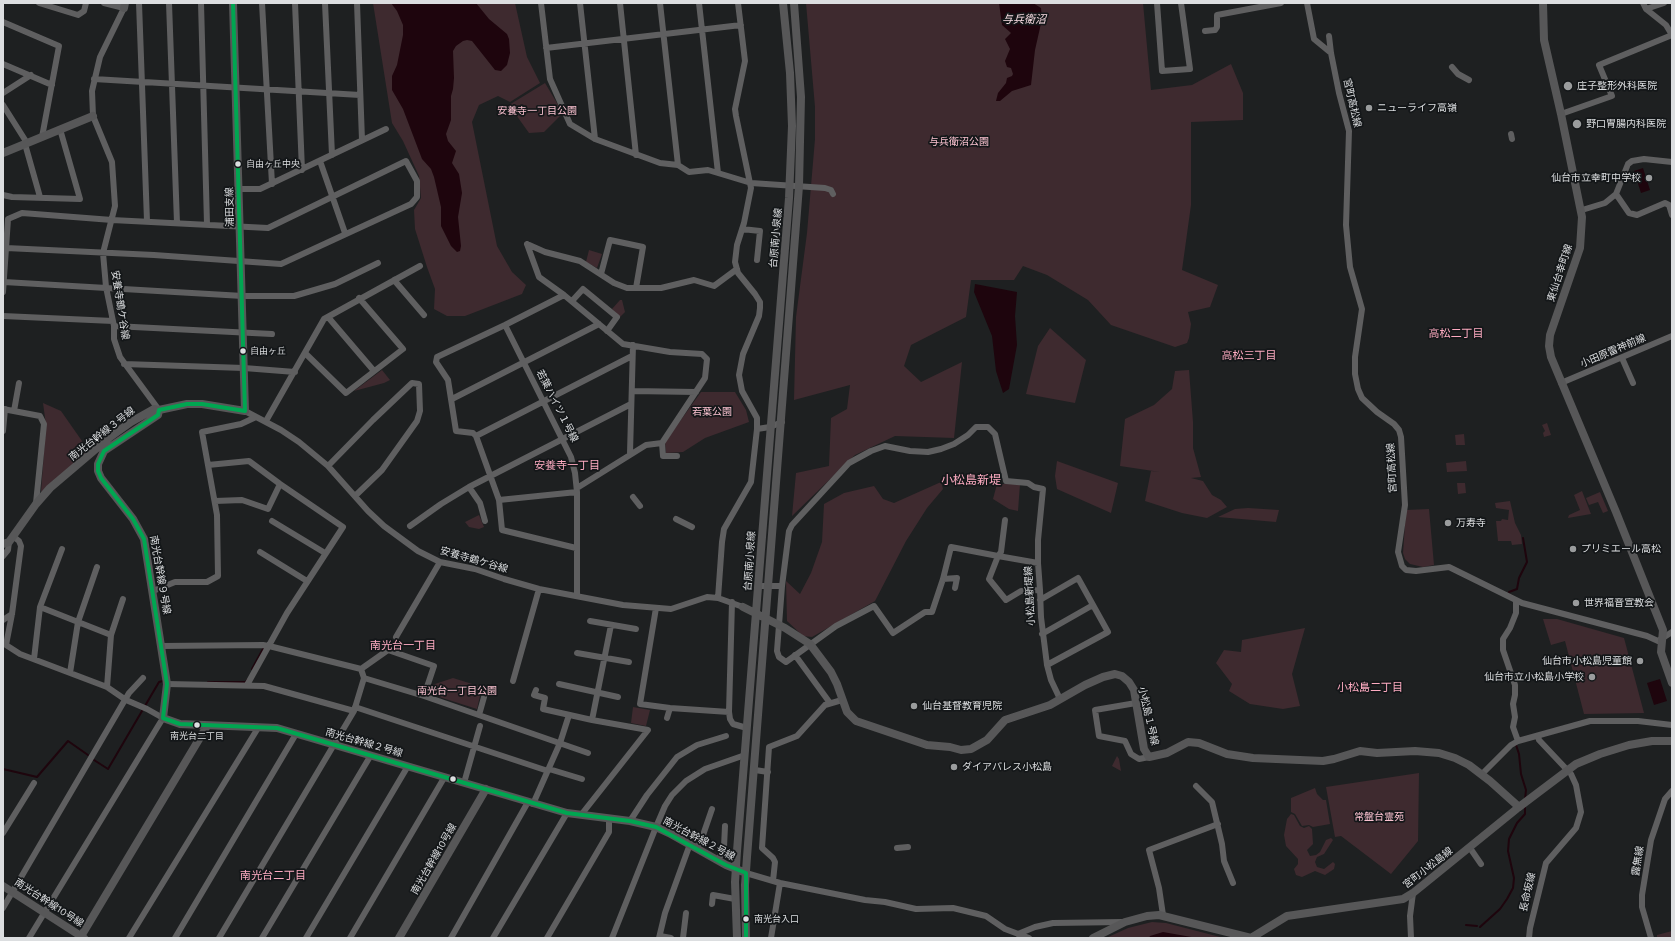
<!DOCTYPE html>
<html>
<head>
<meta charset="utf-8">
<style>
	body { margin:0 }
	#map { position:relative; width:1675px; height:941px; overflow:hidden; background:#1e2021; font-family:"Work Sans",sans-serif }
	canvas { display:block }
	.frame { position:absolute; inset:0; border:4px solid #dcdee0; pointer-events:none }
</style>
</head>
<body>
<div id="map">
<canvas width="1675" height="941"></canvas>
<div class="frame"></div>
</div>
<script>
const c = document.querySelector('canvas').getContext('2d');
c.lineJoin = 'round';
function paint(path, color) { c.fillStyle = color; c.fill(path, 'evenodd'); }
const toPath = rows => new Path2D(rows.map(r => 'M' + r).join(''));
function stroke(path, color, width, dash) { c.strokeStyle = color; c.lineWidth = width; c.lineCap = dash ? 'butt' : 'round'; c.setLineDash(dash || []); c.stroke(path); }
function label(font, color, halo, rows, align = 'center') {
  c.font = font + ' "Work Sans","Noto Sans JP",sans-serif'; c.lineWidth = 3.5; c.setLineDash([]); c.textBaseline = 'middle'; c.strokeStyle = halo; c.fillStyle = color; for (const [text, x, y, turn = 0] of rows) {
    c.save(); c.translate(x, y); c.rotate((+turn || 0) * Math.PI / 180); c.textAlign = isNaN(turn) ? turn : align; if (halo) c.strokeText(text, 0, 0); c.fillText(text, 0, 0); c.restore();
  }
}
paint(toPath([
	[373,3,515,3,527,57,540,83,510,102,498,96,479,105,472,122,497,246,512,272,526,285,522,294,465,316,447,316,434,309,435,289,427,267,415,229,414,210,421,198,419,176,403,141,392,123],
	[806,3,1143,3,1151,90,1192,85,1231,64,1243,93,1243,120,1191,122,1191,205,1182,270,1218,285,1210,307,1188,312,1191,324,1189,338,1187,343,1175,347,1111,325,1088,300,1047,275,1023,266,1014,280,971,280,966,317,911,345,904,366,921,382,962,362,954,438,895,436,855,455,792,516,796,473,829,466,831,418,847,409,850,385,794,400,796,317,807,233,815,139,815,107],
	[545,83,563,113,544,132,529,133,509,105],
	[589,250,602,254,597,268,586,262],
	[620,300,622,300,625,312,620,317,612,309],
	[1050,328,1086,360,1075,403,1026,394,1038,346],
	[382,370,390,380,384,383,354,391],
	[1189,370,1193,422,1193,448,1201,477,1191,478,1203,481,1212,495,1221,500,1227,507,1207,518,1182,513,1145,501,1151,471,1160,472,1120,466,1125,419,1154,405,1172,389,1175,371],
	[701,392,735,392,746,410,749,422,705,438,683,452,666,453,665,442],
	[43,403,61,411,89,451,41,492,46,425],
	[1547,423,1551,435,1544,437,1543,433,1545,431,1542,425],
	[1464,434,1465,445,1456,445,1455,435],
	[1057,461,1118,483,1111,513,1057,489,1055,476],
	[1466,461,1467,471,1447,472,1446,463],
	[941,482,943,489,927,508,906,541,875,601,812,637,803,636,787,621,786,581,800,594,811,573,822,542,824,504,844,493,874,486,883,499,894,503],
	[1457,483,1465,483,1466,493,1458,494],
	[997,484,1020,484,1018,511,1009,509,993,499],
	[1582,491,1591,514,1568,518,1569,515,1580,510,1574,495],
	[1600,492,1608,511,1603,513,1598,502,1589,505,1586,498],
	[1510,501,1515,523,1521,535,1522,544,1512,545,1511,541,1498,541,1496,521,1501,521,1502,519,1508,520,1509,510,1496,508,1495,503],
	[1248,508,1279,510,1276,522,1218,517,1235,509],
	[1429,509,1434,565,1423,567,1410,564,1405,559,1403,553,1406,510],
	[479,515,484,527,479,529,469,527,465,522],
	[1543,619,1557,619,1624,638,1644,713,1584,714,1565,641,1551,645],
	[1305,628,1292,674,1300,706,1283,709,1250,704,1229,691,1232,684,1216,663,1224,650,1241,652,1242,640],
	[453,678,482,687,477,709,430,694,432,685],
	[633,707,650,710,646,726,631,723],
	[1117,756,1119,759,1121,771,1112,766],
	[1419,773,1418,841,1391,874,1341,836,1335,837,1326,787],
	[1315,788,1317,794,1323,800,1326,800,1330,824,1313,827,1309,825,1302,826,1295,814,1291,812,1291,798],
	[1291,814,1294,815,1300,826,1304,828,1309,826,1312,829,1313,844,1307,850,1310,856,1316,855,1320,852,1326,840,1331,838,1333,840,1324,854,1317,857,1315,862,1317,867,1324,869,1333,862,1335,864,1334,869,1325,875,1315,871,1302,877,1296,875,1294,869,1298,864,1298,859,1286,846,1284,835,1287,819],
	[1152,922,1166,923,1224,938,1106,938,1128,928],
	[1672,931,1672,938,1657,938,1657,935]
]), '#3e2a2f');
paint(toPath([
	[391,3,476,3,489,19,507,34,509,39,510,53,507,65,501,71,495,70,472,41,467,40,463,41,456,46,453,51,454,78,453,89,451,96,451,120,446,134,448,141,456,151,452,163,459,174,462,193,458,217,461,246,460,251,457,252,451,246,441,226,441,207,434,177,431,169,422,159,403,109,392,90,392,76,397,65,403,35,403,25,397,11],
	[999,3,1033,3,1041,8,1042,19,1035,50,1031,85,1012,91,1000,101,996,101,998,93,1006,83,1007,78,1012,76,1013,74,1011,68,1007,67,1005,61,1010,49,1005,39,1011,33,1002,25],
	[1643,168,1650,190,1641,193,1634,171],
	[975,284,1017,292,1015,316,1017,345,1009,389,1003,393,996,371,992,336,974,292],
	[1660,679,1667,701,1654,705,1647,683],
	[1163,932,1197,938,1149,938,1150,936]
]), '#1e050d');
stroke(toPath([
	[1509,592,1517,589,1519,578,1527,562,1523,538],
	[252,669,264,647],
	[208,682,246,682,247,680],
	[1516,745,1519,754,1521,774,1526,790,1525,799],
	[94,760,108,769,159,682,163,681],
	[3,769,37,777,68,741,88,755],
	[1466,925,1477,926],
	[1480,927,1500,909,1507,899,1513,888,1514,878,1508,851,1509,839,1517,823,1525,814,1525,807]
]), '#1e050d', 2);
stroke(toPath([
	[39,3,78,15,84,11,86,3],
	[104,3,124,8,100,57,92,91,93,116,112,162,115,206,103,253,106,287,114,326,114,339,120,357,159,410],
	[139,3,147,221],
	[169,3,177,223],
	[201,3,207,224],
	[262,3,272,184],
	[295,3,302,170],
	[325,3,332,155],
	[357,3,362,140],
	[541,3,550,79,570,124,595,139,660,163,678,165,689,172,708,170,751,183,825,188,831,190,833,194],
	[580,3,595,139],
	[620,3,636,155],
	[660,3,678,165],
	[699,3,718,173],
	[1157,3,1162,71,1190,69,1181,3],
	[1307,3,1314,39,1331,53],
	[1643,3,1646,9,1666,25,1672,35],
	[1646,9,1664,3],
	[3,22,59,46,42,137],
	[1205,31,1215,30,1217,27,1217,15,1281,3],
	[1329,36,1331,53,1339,93,1349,131,1346,225,1350,267,1362,309,1355,357,1355,374,1358,389,1362,398,1377,412,1394,424,1399,430,1401,437,1405,505,1398,552,1402,566,1406,570,1416,571,1449,567,1522,603,1647,636,1658,641,1672,632],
	[546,48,741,25],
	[3,64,52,85],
	[1452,67,1458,74,1469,80],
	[94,79,360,95],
	[3,93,31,75],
	[3,105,27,143],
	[1561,114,1612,96,1599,65,1672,35],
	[1511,134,1512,139],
	[25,144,40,197],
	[320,161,345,233],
	[240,189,260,189,386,129],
	[1616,194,1629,213,1637,215,1665,203,1669,205,1672,215],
	[3,195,12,197,80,199,60,129],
	[1582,210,1605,203,1616,194,1628,164,1632,161,1644,159,1672,162],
	[742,229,760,231,757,260],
	[527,244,539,277,564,295,623,344,670,352,702,354,707,359,705,378,662,443],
	[527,244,545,252,580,261,614,283,627,288,661,288,694,280,714,286,737,269],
	[601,274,610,240,643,247,636,288],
	[394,280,424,315],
	[4,282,243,296,294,296,335,284,378,263],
	[3,292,8,219,22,213,112,220,268,228,406,161,417,181,417,197,411,204,281,264,154,255,6,248],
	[572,301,583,289,617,317,607,331],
	[3,316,113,321],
	[328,317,374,371],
	[505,325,571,457,575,473,577,492,577,596],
	[114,326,272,334],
	[305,353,346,393,403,349,359,298],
	[1622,358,1633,383],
	[124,364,244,368,295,372],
	[1561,383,1672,336],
	[632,391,696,392],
	[452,399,599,324],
	[3,409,40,416,44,424,36,503],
	[14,411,19,383],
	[245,411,281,430,299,442,328,466,368,511,384,526,418,551,440,562,475,569,504,579,539,589,623,605,671,609,707,597,718,598,743,607],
	[266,421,324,319,420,266],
	[757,429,770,427,782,422],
	[3,431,5,409],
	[476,436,473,433,456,431,448,380,436,362,437,357,505,325,564,295],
	[630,453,633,345],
	[208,465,249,461,280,484,343,527,287,613,247,685],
	[328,466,373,420,412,383,419,384,420,411,417,421,382,470,355,496],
	[469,487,480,503,485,521],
	[577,488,646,445,662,443,663,456,677,456],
	[633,497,640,506],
	[499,500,577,492],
	[215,501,242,500,268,509,280,484],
	[676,519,692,527],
	[1005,520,1001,552,998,556,1038,563],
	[272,521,325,553],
	[410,526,441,504,469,487,631,404],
	[14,537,19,541,21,546,12,614,6,645,20,654,107,687,126,700,147,709,163,718,29,938],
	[576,548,502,530,499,500,476,436,632,356],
	[260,552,307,581],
	[3,556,8,550,9,542],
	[943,579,957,578,955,588],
	[758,586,782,586],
	[1040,590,1021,591,1006,600,989,579,998,556,951,547,943,579,932,612,925,612,893,633,874,606,836,626,786,662,779,657,777,651,782,586,789,531,792,525,849,463,871,451,885,446,910,451,928,452,941,449,954,444,968,435,976,427,988,427,995,434,1006,481,1028,483,1034,487,1043,489,1038,540,1038,563,1040,590,1041,617,1047,665,1051,680,1060,699],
	[153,591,175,582,207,582,218,576,217,515,202,432,241,424,256,417],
	[718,598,722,542,724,529,751,482,757,429,757,418,742,391,739,375,743,354,759,316,760,308,760,302,755,294,738,273,735,262,737,245,744,223,751,188,736,116,735,109,745,61,738,3],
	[1040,600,1078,578,1108,632,1047,665],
	[732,602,729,712,730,719,733,724,747,728],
	[40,607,111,635],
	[656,608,640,704,670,708,729,712],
	[3,620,12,614],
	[590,621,636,629],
	[1042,634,1093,605],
	[396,637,440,562],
	[162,646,263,645,269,646,361,669,364,678,424,696,588,753],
	[577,653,629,662],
	[795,655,830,703],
	[34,659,40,607,62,549],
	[361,669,388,650,434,666,424,696],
	[70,673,78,622,97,567],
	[513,681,539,589],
	[167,684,264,686,354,711],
	[559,684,618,697],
	[107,687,111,635,123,599],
	[536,690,534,695,545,698,543,709,592,720,648,730,581,815],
	[1136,703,1095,710,1099,736,1125,741,1131,754,1139,759,1149,757],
	[355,707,548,771],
	[479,715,486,690],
	[667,718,670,708],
	[592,720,611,625],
	[1518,741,1590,721,1638,721,1672,725],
	[549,769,582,779],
	[755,770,768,772],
	[1482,774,1511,745,1518,741,1513,727,1515,717,1513,704,1515,695,1515,685,1503,650,1503,639,1510,628,1516,613,1516,600],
	[464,783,480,726],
	[1196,786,1212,802,1222,844,1224,861,1233,883],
	[533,804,560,743,569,715],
	[630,821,647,795,677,757,697,745,726,736],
	[3,833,34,783],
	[897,848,908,847],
	[1470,848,1481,864],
	[697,849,702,838,712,809],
	[718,861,724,847,725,826],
	[746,873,780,883,865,900,885,902,916,909,953,908,986,916,1005,929,1029,938],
	[773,881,775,862,773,858,762,848,769,747,797,736,825,705,842,700],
	[712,904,713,895,735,899],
	[3,908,129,693,143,678],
	[1163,915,1159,888,1149,850,1218,824],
	[1018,934,1035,927,1053,923,1123,922],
	[660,936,671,938],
	[129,938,258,728],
	[175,938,296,734],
	[219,938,354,711,364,678],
	[262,938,371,755],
	[306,938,408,766],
	[350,938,444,778],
	[451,938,528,802],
	[493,938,567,813],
	[547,938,609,832,609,818],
	[612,938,656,827,665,806,672,795,686,781,705,769,745,755],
	[659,938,665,913,690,844],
	[683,938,686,913],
	[771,938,780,883],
	[1411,938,1410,916,1413,893],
	[1529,938,1530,928,1546,863,1576,828,1581,812,1576,785,1571,774,1539,740,1538,736],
	[1651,938,1642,907,1642,895,1651,840,1665,799,1672,791]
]), '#5f5f60', 6);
stroke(toPath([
	[1543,3,1544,40,1561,114,1582,217,1580,248,1550,335,1549,346,1551,357,1616,512,1663,630,1661,652,1672,683],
	[124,8,125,3],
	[3,153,93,116],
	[159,410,158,415,104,451,98,464,98,471,101,478,133,519,144,539,167,684,163,718,180,724,277,728,567,813,630,821,656,827,669,833,726,865,746,873],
	[3,544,9,542,36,504,50,488,110,437,131,422,154,409,159,410,187,404,202,404,245,411,233,3],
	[743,607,785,628,810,644,831,672,837,684,847,712,856,721,927,745,950,747,961,750,971,749,987,740,1005,720,1050,705,1085,685,1103,677,1115,674,1122,676,1129,682,1134,690,1144,749,1149,757,1167,753,1188,742,1199,743,1227,754,1253,758,1323,761,1334,759,1360,751,1377,753,1415,751,1439,753,1455,758,1469,765,1490,781,1519,807],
	[3,886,84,938],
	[80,938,207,726],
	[399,938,486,789],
	[737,938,735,882,737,851,789,198,792,126,790,73,783,3],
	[746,938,745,885,747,857,799,186,801,97,794,3],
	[1093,938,1125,922,1147,916,1159,915,1251,938,1287,916,1403,899,1413,893,1519,807,1576,764,1600,754,1629,745,1652,741,1672,741]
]), '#575758', 8);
stroke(toPath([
	[233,3,245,411,202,404,187,404,159,410,158,415,104,451,98,464,98,471,101,478,133,519,144,539,167,684,163,718,180,724,277,728,567,813,630,821,656,827,726,865,746,873,746,938]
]), '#00a651', 4);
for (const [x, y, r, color] of [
	[1568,86,5,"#9a9c9d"],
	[1369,108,4,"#9a9c9d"],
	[1577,124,5,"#9a9c9d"],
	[238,164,3.5,"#dcdee0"],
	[1649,178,4,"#9a9c9d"],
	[243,351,3.5,"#dcdee0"],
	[1448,523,4,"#9a9c9d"],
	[1573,549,4,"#9a9c9d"],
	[1576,603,4,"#9a9c9d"],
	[1640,661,4,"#9a9c9d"],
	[1592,677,4,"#9a9c9d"],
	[914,706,4,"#9a9c9d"],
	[197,725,3.5,"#dcdee0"],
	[954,767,4,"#9a9c9d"],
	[453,779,3.5,"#dcdee0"],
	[746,919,3.5,"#dcdee0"]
]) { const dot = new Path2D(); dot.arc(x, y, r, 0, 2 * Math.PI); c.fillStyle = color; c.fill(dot); stroke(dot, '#141719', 1.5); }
label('9px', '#dcdee0', '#141719', [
	["自由ヶ丘中央",246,164],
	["自由ヶ丘",250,351],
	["南光台二丁目",197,736,"center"],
	["南光台入口",754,919]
], 'left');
label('10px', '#dcdee0', '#141719', [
	["庄子整形外科医院",1577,86],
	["ニューライフ高嶺",1377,108],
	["野口胃腸内科医院",1586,124],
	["仙台市立幸町中学校",1641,178,"right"],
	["万寿寺",1456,523],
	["プリミエール高松",1581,549],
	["世界福音宣教会",1584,603],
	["仙台市小松島児童館",1632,661,"right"],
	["仙台市立小松島小学校",1584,677,"right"],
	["仙台基督教育児院",922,706],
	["ダイアパレス小松島",962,767]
], 'left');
label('10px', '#dcdee0', '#141719', [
	["宮町高松線",1352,103,77],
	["浦田支線",230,207,-91],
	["台原南小泉線",776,238,-85],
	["東仙台幸町線",1560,273,-72],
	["安養寺鶴ケ谷線",120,305,81],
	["小田原雷神前線",1613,351,-23],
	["若葉ハイツ１号線",557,406,63],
	["南光台幹線３号線",102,434,-38],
	["宮町高松線",1392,468,-93],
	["安養寺鶴ケ谷線",474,560,16],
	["台原南小泉線",750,561,-86],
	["南光台幹線９号線",160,575,80],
	["小松島新堤線",1030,596,-93],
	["小松島１号線",1148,716,77],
	["南光台幹線２号線",364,743,16],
	["南光台幹線２号線",699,839,28],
	["南光台幹線10号線",434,859,-60],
	["露無線",1638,861,-81],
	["宮町小松島線",1428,868,-38],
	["長命坂線",1528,892,-77],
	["南光台幹線10号線",49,903,33]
]);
label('10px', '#fbc3d1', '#141719', [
	["安養寺一丁目公園",537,111],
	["与兵衛沼公園",959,142],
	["若葉公園",712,412],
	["南光台一丁目公園",457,691],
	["常盤台霊苑",1379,817]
]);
label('italic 11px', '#f9dce2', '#141719', [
	["与兵衛沼",1024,20]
]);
label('11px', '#fdabc1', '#141719', [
	["高松二丁目",1456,334],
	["高松三丁目",1249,356],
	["安養寺一丁目",567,466],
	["南光台一丁目",403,646],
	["小松島二丁目",1370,688],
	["南光台二丁目",273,876]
]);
label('12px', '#fdabc1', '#141719', [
	["小松島新堤",971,480]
]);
</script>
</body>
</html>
